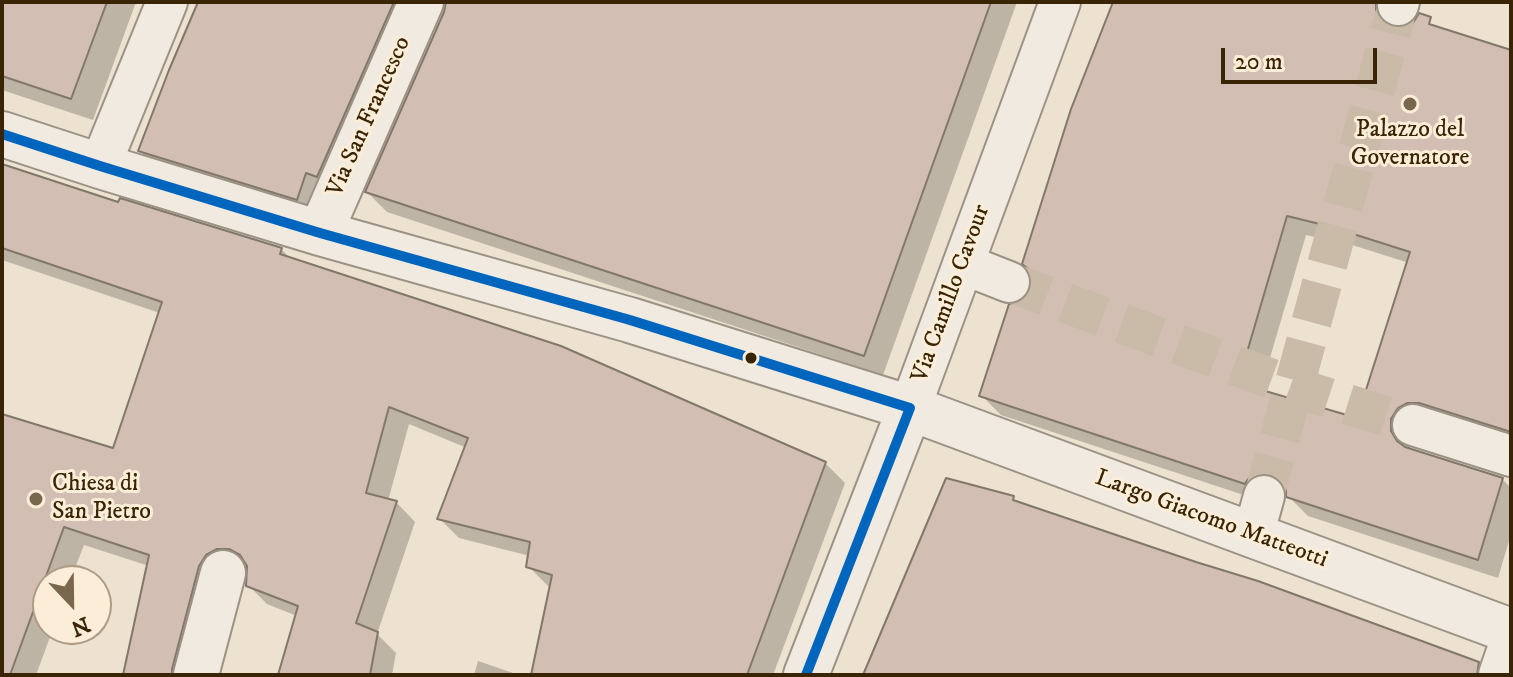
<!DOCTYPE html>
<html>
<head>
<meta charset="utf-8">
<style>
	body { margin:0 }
	#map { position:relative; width:1513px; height:677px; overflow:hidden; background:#ede1d0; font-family:"IM FELL DW Pica",serif }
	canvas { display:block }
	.frame { position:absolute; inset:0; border:4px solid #392505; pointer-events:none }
	.north { position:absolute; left:32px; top:565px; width:80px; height:80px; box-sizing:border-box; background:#fcedd8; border:2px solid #ae9d84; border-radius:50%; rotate:158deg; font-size:22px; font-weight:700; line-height:32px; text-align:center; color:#392505 }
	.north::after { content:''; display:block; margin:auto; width:28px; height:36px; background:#78674c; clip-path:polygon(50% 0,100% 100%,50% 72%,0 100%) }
	.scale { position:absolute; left:1221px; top:48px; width:156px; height:36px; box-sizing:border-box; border:4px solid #392505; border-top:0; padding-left:10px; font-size:24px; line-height:28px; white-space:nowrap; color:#392505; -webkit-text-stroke:6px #fcedd8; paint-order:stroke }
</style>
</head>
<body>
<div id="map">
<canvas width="1513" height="677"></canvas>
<div class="frame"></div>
<div class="north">N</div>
<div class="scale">20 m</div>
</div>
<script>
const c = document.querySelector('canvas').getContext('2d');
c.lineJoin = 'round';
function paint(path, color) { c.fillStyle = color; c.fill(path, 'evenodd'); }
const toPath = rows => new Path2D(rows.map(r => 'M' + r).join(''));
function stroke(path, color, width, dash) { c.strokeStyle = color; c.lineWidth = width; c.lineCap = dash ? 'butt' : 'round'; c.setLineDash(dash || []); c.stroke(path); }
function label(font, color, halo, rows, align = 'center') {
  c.font = font + ' "IM FELL DW Pica",serif'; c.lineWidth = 6; c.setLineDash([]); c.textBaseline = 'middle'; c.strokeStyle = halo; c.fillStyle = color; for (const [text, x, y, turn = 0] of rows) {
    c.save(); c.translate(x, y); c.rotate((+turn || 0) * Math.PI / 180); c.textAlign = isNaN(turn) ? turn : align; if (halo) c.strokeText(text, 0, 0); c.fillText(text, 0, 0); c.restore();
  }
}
paint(toPath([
	[2,2,136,2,93,120,2,90],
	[199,2,425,2,317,218,160,170,140,151],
	[448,2,1017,2,883,375,387,212,367,192,446,13],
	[1121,2,1355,2,1374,9,1394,29,1511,52,1511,444,1410,439,1410,450,1502,479,1511,488,1511,534,1498,578,1308,516,1288,496,1288,493,1278,493,1265,502,1001,415,982,396,1024,302,1033,290],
	[1306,235,1349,244,1409,263,1358,421,1260,392],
	[2,166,119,205,281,249,291,259,825,463,845,483,773,675,533,675,552,587,548,586,528,566,530,556,459,538,440,519,467,448,409,424,388,501,396,502,415,522,377,634,396,653,392,675,280,675,297,616,267,604,248,585,249,567,237,567,194,675,125,675,149,566,84,545,70,581,48,581,48,629,53,629,36,675,2,675,2,416,114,451,160,313,2,260],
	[478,661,519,675,474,675]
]), '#0003');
const building = toPath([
	[2,2,107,2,71,99,2,76,2,2],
	[198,2,394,2,317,177,306,173,297,200,138,151,169,70,198,2],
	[446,2,991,2,864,356,365,192,444,12,446,2],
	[1113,2,1376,2,1376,10,1380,20,1390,26,1403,27,1413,23,1419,13,1431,17,1429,24,1511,50,1511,432,1419,403,1407,403,1398,408,1391,419,1391,431,1397,441,1405,447,1503,478,1478,560,1286,497,1286,489,1281,480,1271,474,1257,474,1248,479,1245,484,979,396,1009,304,1023,300,1031,290,1032,278,1027,268,1022,264,1071,109,1113,2],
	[1287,216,1328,226,1410,252,1357,418,1238,383,1287,216],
	[2,164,118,202,120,198,282,248,280,254,561,346,826,462,747,675,531,675,552,575,526,567,530,542,437,519,468,438,389,407,366,493,397,501,356,623,378,632,370,675,278,675,298,606,246,586,247,566,240,555,229,549,217,549,206,555,199,566,172,669,172,675,123,675,149,555,64,527,10,675,2,675,2,414,113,448,162,302,2,248,2,164],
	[946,478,1014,496,1013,500,1196,562,1258,581,1479,662,1477,675,863,675,946,478]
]);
paint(building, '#d2beb3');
stroke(building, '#81776a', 2);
stroke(toPath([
	[1009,282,1294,387,1413,425],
	[1264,496,1398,5]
]), '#c9bba7', 40, [40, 20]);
const pedestrian = toPath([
	[1398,5,1399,2],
	[100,166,167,2],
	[963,264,1009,282],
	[910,408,1060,2],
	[1413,425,1511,456],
	[1253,536,1264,496]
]);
const minor = toPath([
	[2,134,100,166,320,233,630,320,910,408,1511,631],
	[320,233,421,2],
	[196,675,223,573],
	[806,675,910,408],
	[1501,675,1511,646]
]);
stroke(pedestrian, '#9b9284', 44);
stroke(minor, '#9b9284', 48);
stroke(pedestrian, '#f0eae1', 40);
stroke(minor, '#f0eae1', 44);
stroke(toPath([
	[2,134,100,166,320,233,630,320,910,408,806,675]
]), '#0065bd', 10);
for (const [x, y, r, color] of [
	[1410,104,8,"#78674c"],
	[751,358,7,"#392505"],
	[36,499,8,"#78674c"]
]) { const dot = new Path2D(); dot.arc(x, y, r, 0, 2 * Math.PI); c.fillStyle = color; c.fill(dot); stroke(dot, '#fcedd8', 3); }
label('24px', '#392505', '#fcedd8', [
	["Via San Francesco",370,117,-66],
	["Via Camillo Cavour",952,294,-70],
	["Largo Giacomo Matteotti",1211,520,20]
]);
label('24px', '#392505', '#fcedd8', [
	["Palazzo del",1410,131],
	["Governatore",1410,159],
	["Chiesa di",52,485,"left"],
	["San Pietro",52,513,"left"]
]);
</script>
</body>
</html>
